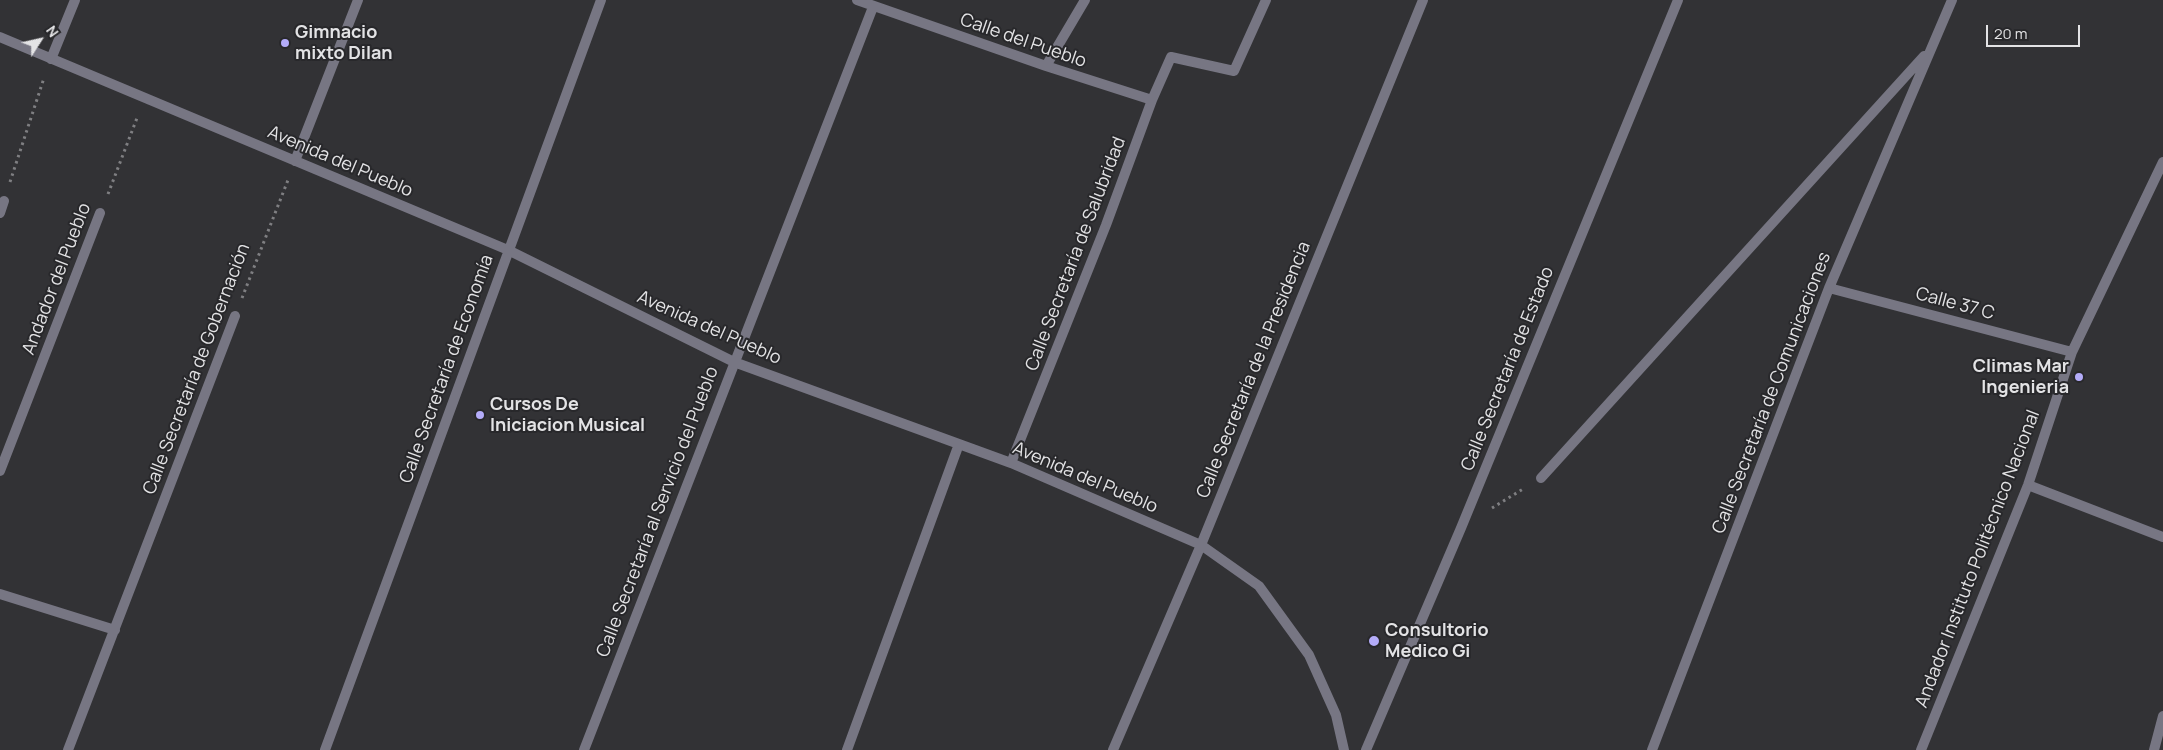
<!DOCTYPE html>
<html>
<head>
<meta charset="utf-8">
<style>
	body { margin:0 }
	#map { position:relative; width:2163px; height:750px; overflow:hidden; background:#323235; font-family:Manrope,sans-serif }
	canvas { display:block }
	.north { position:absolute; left:15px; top:15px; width:50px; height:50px; -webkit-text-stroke:4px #28282b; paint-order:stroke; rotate:55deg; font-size:14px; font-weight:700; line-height:20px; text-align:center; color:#e3e3e5 }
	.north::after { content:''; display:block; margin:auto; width:18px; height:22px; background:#e3e3e5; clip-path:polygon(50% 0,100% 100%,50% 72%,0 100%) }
	.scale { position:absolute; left:1986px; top:25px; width:94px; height:22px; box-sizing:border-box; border:2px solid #e3e3e5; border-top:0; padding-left:6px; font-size:15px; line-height:18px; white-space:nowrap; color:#e3e3e5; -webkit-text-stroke:4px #28282b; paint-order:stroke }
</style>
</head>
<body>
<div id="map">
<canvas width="2163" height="750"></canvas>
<div class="north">N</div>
<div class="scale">20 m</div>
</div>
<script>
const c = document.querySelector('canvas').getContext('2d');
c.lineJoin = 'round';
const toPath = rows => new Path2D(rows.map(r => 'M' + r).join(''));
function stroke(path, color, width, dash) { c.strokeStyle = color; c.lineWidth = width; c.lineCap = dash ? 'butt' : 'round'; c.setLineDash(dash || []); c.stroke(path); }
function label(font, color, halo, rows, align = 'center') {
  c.font = font + ' Manrope,sans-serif'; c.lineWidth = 4; c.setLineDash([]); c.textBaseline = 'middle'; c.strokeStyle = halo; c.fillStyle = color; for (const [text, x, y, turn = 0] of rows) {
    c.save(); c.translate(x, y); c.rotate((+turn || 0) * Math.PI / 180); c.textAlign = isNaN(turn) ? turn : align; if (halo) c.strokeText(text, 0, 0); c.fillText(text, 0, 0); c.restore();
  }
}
stroke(toPath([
	[10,182,44,78],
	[108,194,137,118],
	[242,298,288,180],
	[1492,508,1523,489]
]), '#7f7f82', 3, [2.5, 4]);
stroke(toPath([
	[857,0,1046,66,1152,100],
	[0,37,508,250,734,362,1011,463,1201,545,1259,586,1309,655,1336,715,1344,750],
	[51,59,75,0],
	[1046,66,1085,0],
	[295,161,358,0],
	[0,213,4,201],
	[1829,288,2072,352],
	[1011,463,1106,225,1152,100,1171,57,1234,71,1266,0],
	[0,471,100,213],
	[1541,478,1924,56],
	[2028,485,2163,537],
	[0,594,115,630],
	[68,750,235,316],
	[325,750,601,0],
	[584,750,873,7],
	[847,750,959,444],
	[1113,750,1201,545,1423,0],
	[1366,750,1461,528,1678,0],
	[1652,750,1829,288,1952,0],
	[1921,750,2028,485,2072,352,2163,162],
	[2154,750,2163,716]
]), '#777683', 10);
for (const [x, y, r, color] of [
	[285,43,5,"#b4acf9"],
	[2079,377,5,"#b4acf9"],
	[480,415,5,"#b4acf9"],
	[1374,641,6,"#b4acf9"]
]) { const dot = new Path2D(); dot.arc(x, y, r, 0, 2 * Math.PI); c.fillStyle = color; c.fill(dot); stroke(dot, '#28282b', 2); }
label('bold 18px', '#e3e3e5', '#28282b', [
	["Gimnacio",295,33],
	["mixto Dilan",295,54],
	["Climas Mar",2069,367,"right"],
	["Ingenieria",2069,388,"right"],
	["Cursos De",490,405],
	["Iniciacion Musical",490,426],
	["Consultorio",1385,631],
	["Medico Gi",1385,652]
], 'left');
label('18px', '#e3e3e5', '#28282b', [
	["Calle del Pueblo",1023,41,19],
	["Avenida del Pueblo",340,162,23],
	["Calle Secretaría de Salubridad",1076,254,-69],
	["Andador del Pueblo",57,279,-69],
	["Calle 37 C",1955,304,15],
	["Avenida del Pueblo",709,328,24],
	["Calle Secretaría de Gobernación",197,369,-69],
	["Calle Secretaría de Economía",447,369,-70],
	["Calle Secretaría de Estado",1508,369,-68],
	["Calle Secretaría de la Presidencia",1254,370,-68],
	["Calle Secretaría de Comunicaciones",1772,393,-69],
	["Avenida del Pueblo",1085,478,23],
	["Calle Secretaría al Servicio del Pueblo",658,512,-69],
	["Andador Instituto Politécnico Nacional",1978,559,-69]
]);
</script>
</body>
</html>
